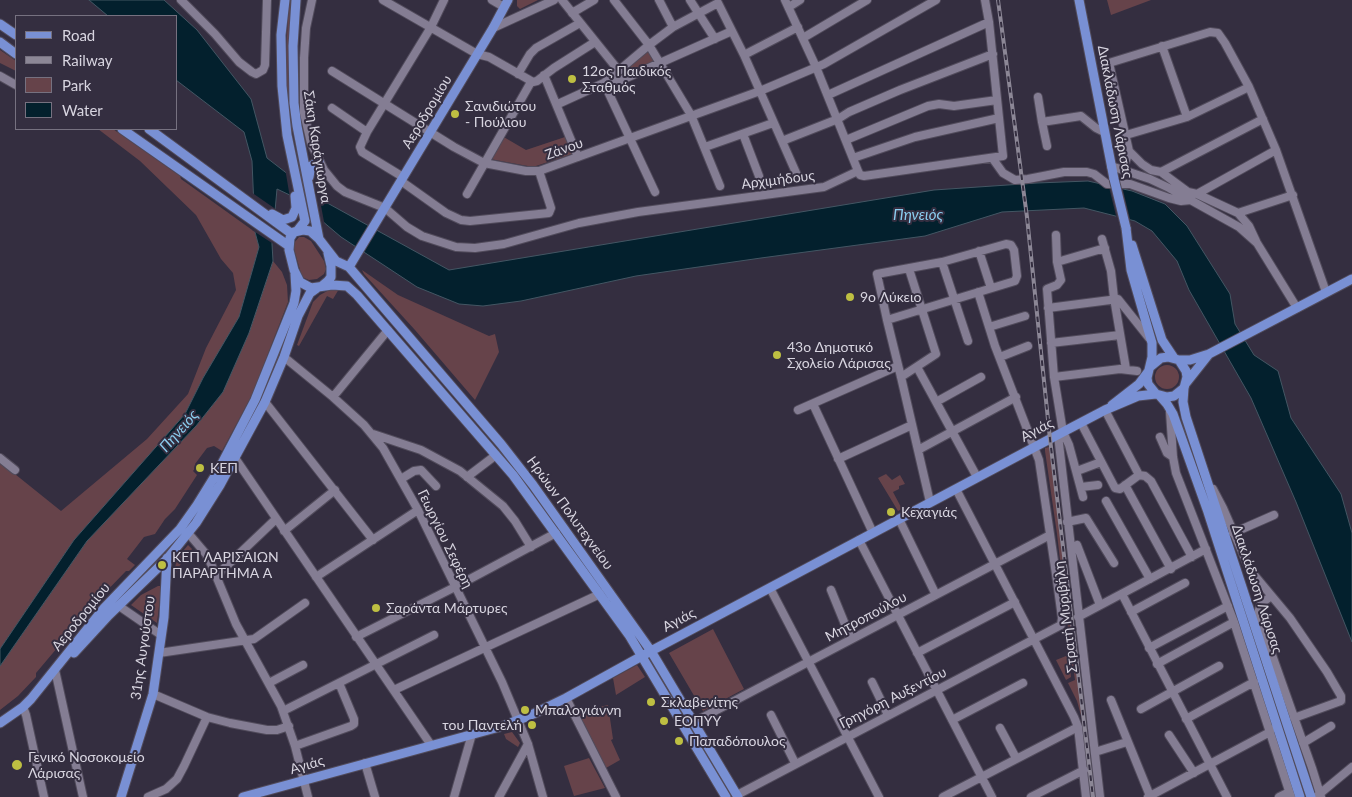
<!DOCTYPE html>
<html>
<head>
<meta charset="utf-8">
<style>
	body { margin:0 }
	#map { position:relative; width:1352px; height:797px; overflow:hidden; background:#342e40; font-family:Lato,sans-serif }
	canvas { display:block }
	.legend { position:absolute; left:15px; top:15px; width:162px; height:115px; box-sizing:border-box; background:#342e40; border:1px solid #767180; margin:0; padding:6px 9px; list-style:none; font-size:15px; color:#d8d5e0 }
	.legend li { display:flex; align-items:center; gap:10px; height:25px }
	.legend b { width:25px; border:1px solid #767180 }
</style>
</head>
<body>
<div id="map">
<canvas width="1352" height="797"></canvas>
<ul class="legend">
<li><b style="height:6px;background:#7990d4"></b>Road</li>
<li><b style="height:6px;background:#8c8796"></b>Railway</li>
<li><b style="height:14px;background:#66434a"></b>Park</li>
<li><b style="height:14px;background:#03202d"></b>Water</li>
</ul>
</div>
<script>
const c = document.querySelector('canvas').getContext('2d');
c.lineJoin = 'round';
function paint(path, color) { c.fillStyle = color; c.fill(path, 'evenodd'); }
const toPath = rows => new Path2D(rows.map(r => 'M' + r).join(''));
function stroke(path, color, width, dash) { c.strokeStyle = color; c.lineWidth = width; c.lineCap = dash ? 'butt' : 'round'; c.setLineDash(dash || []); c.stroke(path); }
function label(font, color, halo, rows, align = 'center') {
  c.font = font + ' Lato,sans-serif'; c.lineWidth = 4; c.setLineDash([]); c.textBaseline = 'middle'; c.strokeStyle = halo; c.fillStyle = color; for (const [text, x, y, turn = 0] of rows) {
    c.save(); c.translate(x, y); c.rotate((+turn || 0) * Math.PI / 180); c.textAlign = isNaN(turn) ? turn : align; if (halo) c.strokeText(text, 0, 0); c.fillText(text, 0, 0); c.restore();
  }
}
paint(toPath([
	[289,0,292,0,288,59,290,99,294,131,290,132,285,72],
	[517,0,538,0,520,9,517,6],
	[1107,0,1151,0,1111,15],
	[0,50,16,61,16,71,0,63],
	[648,50,656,63,614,80,614,78],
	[98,129,113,129,180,176,181,179,255,232,259,247,239,317,203,378,185,414,74,540,0,649,0,462,61,511,147,439,188,394,206,348,236,290,233,273,221,259,196,215,140,161],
	[502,136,526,150,568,136,575,153,533,167,490,159],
	[299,237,304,237,311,241,324,261,326,269,324,274,317,279,309,280,302,277,294,249,294,243],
	[273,261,282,272,287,285,288,302,252,395,222,451,214,446,207,448,195,464,197,466,193,471,197,475,175,509,165,519,155,534,144,537,127,559,135,565,129,571,126,571,96,602,36,673,36,677,18,696,0,710,0,666,87,541,196,426,223,392,249,333],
	[362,270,398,295,489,336,495,334,499,352,475,400,415,330,364,274],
	[331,289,339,289,333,299,327,296,299,346,297,345,313,302,320,295],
	'1155 377a12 12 0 1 1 24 0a12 12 0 1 1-24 0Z',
	[1049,447,1072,633,1082,719,1077,701,1068,683,1075,680,1073,666,1070,668,1071,677,1066,680,1056,660,1071,654,1057,534,1045,451,1045,448],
	[886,474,892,480,900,475,905,484,899,486,899,489,893,492,902,509,898,511,878,478],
	[188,545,192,549,180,565,174,578,176,562,179,556],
	[158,586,160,586,161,589,157,623,131,605,141,595],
	[713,629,744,689,703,711,669,653],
	[637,665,645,677,616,695,613,678],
	[608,705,613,739,611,740,620,760,606,768,577,712],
	[512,732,520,743,518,747,506,739,504,734],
	[589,758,605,788,574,796,564,766]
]), '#66434a');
const water = toPath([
	[89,0,164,0,197,30,251,99,267,158,320,199,449,270,934,190,1037,183,1088,181,1132,191,1165,204,1187,226,1230,294,1235,324,1254,355,1278,371,1291,418,1341,494,1352,533,1352,642,1296,502,1251,398,1189,290,1177,261,1152,231,1135,221,1084,208,1002,212,925,236,761,258,636,276,521,301,483,306,459,304,417,287,341,237,294,197,277,189,272,244,273,261,249,333,223,392,196,426,87,541,0,666,0,649,74,540,185,414,203,378,239,317,259,247,255,232,252,161,244,132,176,80,176,16,108,16,89,0]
]);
paint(water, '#03202d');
stroke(water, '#435663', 1);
paint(toPath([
	[285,168,319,195,325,227,290,198],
	[1108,183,1122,186,1131,223,1117,220],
	[251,192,277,210,275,245,252,230]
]), '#342e40');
const minor = toPath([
	[181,0,215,34,239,62,252,72,256,74,263,70,265,65,267,0],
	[312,0,306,28,304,58,304,113,311,143,324,170,337,186,345,192,385,208,407,227,422,236,456,247,475,248,504,244,579,223,638,212,824,187,858,171,816,67,785,0],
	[383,0,477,54,489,57,533,82,537,81,554,68,595,42],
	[492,0,504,7],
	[562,0,619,71],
	[614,0,649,45,691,115,720,186],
	[659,0,673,27],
	[690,0,715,39],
	[789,7,800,0],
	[572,13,594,0],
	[493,28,554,0],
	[803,38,867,0],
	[1162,46,1187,117],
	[744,55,798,27],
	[332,71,454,147,484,163,526,171,539,171,760,91,824,64,936,0],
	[518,74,530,54,536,48,580,23],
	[544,75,578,157],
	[0,76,16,85],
	[604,83,655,192],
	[606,87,732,31],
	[828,95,989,22],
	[1038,97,1042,122,1081,116,1096,128,1104,132],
	[558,104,604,83,649,45,673,27,718,3,744,55,797,175],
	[332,108,367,132],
	[1042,122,1047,146],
	[743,134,759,176],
	[1126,135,1187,117,1249,87],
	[846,140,928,106,939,104,954,106,997,100],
	[782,141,838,119,849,112,900,90,993,54],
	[705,147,773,123],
	[1129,151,1142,164,1151,170,1161,172,1188,192,1197,194,1238,213,1249,226,1256,241],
	[853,158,915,137,999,118],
	[993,159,1003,173,1015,180,1028,179,1064,172,1087,172,1094,174,1107,184,1130,184,1169,198,1181,201,1191,200],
	[1111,166,1123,170,1129,151,1109,63,1210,32,1218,33,1225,43,1249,87,1276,150,1326,292],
	[1123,170,1150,179,1169,188,1239,227,1257,243,1297,308],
	[858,171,860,175,864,176,1003,156,989,22,985,0],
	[1161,172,1263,119],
	[403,177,362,152,360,147,367,132,431,27,444,0],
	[401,181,446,213,461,220,470,221,549,213,551,208,539,171],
	[467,194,531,82],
	[1197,194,1276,150],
	[1238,213,1293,195],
	[1056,235,1057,262,1061,280,1057,285,1047,289,1054,377,1063,432,1069,445,1083,497],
	[1102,239,1111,271,1114,298,1126,369],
	[979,251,991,288],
	[942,262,968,341],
	[1057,262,1105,248],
	[1048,308,1118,299,1149,338],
	[887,320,1015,281,1017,276,1014,250,1011,245,1006,244,942,262,877,274,887,320,901,377,930,502],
	[989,327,1025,316],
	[1051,343,1120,335],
	[284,357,333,397,364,425,383,448,418,510,502,682,528,744,543,797],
	[1000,357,1028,346],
	[917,367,977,477],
	[901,377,936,354,909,269],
	[1054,377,1120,369,1137,371],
	[333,397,388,330],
	[265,402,373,540],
	[936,402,981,377],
	[813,404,873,533],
	[798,410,898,366],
	[1105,410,1139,475,1145,476,1151,481,1192,557],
	[1170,412,1173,457,1176,473,1234,622,1291,797],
	[1081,423,1115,488,1120,489,1139,475],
	[373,434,421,450,460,471,503,506,515,521,531,547],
	[1058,435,1100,797],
	[1160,437,1167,453,1173,457],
	[918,450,1016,397],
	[0,458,15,470],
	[235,458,431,745],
	[838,459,912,425],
	[1077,471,1101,462],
	[467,477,496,455],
	[401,479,414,471,421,470,436,486],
	[1125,485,1171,569],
	[1081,487,1098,485],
	[956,489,1074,717,1078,727,1086,797],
	[1213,489,1223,508,1250,570,1290,618,1327,672,1341,696,1341,701,1338,702,1294,718],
	[1106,501,1150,579],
	[899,519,936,595],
	[1067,522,1086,518,1114,563],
	[284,531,335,490],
	[1233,533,1274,515],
	[189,534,206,554,212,566,236,624,281,706,295,746,308,797],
	[859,540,992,797],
	[1077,545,1100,605],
	[217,575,276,519],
	[316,577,418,510],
	[770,588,879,797],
	[831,590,851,639],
	[1122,594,1227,797],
	[1271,596,1261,604,1258,613,1259,618,1312,768,1321,797],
	[119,606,161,635],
	[1131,612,1185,583],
	[1078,617,1206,549],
	[356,637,455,587,556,533],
	[1149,648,1228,606],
	[159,653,254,639,305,603],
	[917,653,1015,602],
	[1157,664,1234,622],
	[55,670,83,797],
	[872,682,888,715],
	[269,683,303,665],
	[394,690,600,594],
	[153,694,207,717,230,723,267,730,277,730,289,726],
	[566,698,616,797],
	[1111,700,1150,796],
	[23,707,26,715,44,797],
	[1141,709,1219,666],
	[283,711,434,635],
	[771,715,795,763],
	[1186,719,1254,682],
	[952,720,1023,683],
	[694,722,1050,535],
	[1000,728,1016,758],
	[1169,735,1194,773],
	[1303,743,1331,726],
	[295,746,351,726,354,724,354,719,339,683],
	[1095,752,1127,742],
	[365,763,375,797],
	[737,795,1061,625,1062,618,1057,581,1039,460,995,346,978,292],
	[1317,796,1352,767],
	[148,797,166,789,177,779,184,766,207,717],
	[454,797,472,734],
	[499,797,528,744],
	[943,797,1078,727],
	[1031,797,1084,770],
	[1148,797,1270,732,1271,729],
	[1279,797,1289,792]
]);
const major = toPath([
	[285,0,281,35,282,86,287,135,305,221,298,230],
	[296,0,293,46,294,103,297,126,319,239],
	[1079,0,1114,179],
	[0,24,16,35],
	[0,42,16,54],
	[122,129,289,246],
	[149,129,292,234],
	[309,177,311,166,319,161],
	[272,214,283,220,292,217,296,208,295,196],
	[1126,228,1131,270,1152,343,1152,357,1147,378,1148,384,1156,394,1167,397,1174,396,1184,388],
	[1132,245,1162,340,1174,358],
	[349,267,493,28,508,0],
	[322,286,328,281,331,277,331,266,328,253],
	[1179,360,1190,360,1209,354,1352,279],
	[1150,367,1161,358,1168,357,1179,360,1186,371,1187,377,1184,388,1183,402,1186,417,1311,797],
	[1186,383,1209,354],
	[1160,396,1167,404,1173,414,1208,512,1300,797],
	[1112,405,1139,384,1148,372],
	[74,653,109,615,167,559,196,523,220,485,265,402,284,357,298,316,310,293,317,288],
	[0,723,23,707,31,699,104,608,180,529,197,505,218,471,255,400,294,303,296,291,295,274],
	[121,797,153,694,164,617,167,558],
	[243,797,503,726,531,715,566,698,651,651,1063,432,1105,410,1138,396,1156,394],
	[726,797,629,635,513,475,357,295,347,286,332,285,311,288,300,282,294,270,289,250,290,238,294,232,303,230,310,231,319,239,336,261,349,267,501,444,533,485,651,651,738,797]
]);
stroke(minor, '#514b5b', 10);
stroke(major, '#514b5b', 11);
stroke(minor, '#847d93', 8);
stroke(major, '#7990d4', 9);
const rail = toPath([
	[998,0,1027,217,1050,439,1093,797]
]);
stroke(rail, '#8c8796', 4);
stroke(rail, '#342e40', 2, [5.5]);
const majorBridge = toPath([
	[1114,179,1126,228]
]);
stroke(majorBridge, '#514b5b', 11, []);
stroke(majorBridge, '#7990d4', 9);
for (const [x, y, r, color] of [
	[572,79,5,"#bebf42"],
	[455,114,5,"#bebf42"],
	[850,297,5,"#bebf42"],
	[777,355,5,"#bebf42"],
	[200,468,5,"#bebf42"],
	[891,512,5,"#bebf42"],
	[162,565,5,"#bebf42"],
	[376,608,5,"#bebf42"],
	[651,702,5,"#bebf42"],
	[525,710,5,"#bebf42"],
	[664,721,5,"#bebf42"],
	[532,725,5,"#bebf42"],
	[679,741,5,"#bebf42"],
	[17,765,6,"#bebf42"]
]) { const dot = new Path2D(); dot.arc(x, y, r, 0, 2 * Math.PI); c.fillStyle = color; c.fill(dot); stroke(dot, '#342e40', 2); }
label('14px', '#d8d5e0', '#342e40', [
	["12ος Παιδικός",582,71],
	["Σταθμός",582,87],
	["Σανιδιώτου",465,106],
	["- Πούλιου",465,122],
	["9ο Λύκειο",860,297],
	["43ο Δημοτικό",787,347],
	["Σχολείο Λάρισας",787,363],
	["ΚΕΠ",210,468],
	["Κεχαγιάς",901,512],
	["ΚΕΠ ΛΑΡΙΣΑΙΩΝ",172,557],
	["ΠΑΡΑΡΤΗΜΑ A",172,573],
	["Σαράντα Μάρτυρες",386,608],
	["Σκλαβενίτης",661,702],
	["Μπαλογιάννη",535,710],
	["ΕΟΠΥΥ",674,721],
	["του Παντελή",522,725,"right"],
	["Παπαδόπουλος",689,741],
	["Γενικό Νοσοκομείο",28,757],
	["Λάρισας",28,773]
], 'left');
label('14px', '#d8d5e0', '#342e40', [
	["Αεροδρομίου",427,112,-59],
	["Διακλάδωση Λάρισας",1115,112,79],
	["Σάκη Καράγιωργα",317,147,81],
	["Ζάνου",564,149,-20],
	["Αρχιμήδους",778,180,-7],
	["Αγιάς",1037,430,-28],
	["Ηρώων Πολυτεχνείου",570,513,54],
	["Γεωργίου Σεφέρη",445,539,64],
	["Διακλάδωση Λάρισας",1257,589,72],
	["Αεροδρομίου",81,617,-51],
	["Μητροπούλου",866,617,-28],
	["Στρατή Μυριβήλη",1066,617,-97],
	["Αγιάς",679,620,-28],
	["31ης Αυγούστου",143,648,-82],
	["Γρηγόρη Αυξεντίου",893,698,-27],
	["Αγιάς",307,765,-16]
]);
label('italic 15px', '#8bcef0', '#342e40', [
	["Πηνειός",918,215],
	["Πηνειός",179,431,-49]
]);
</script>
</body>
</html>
